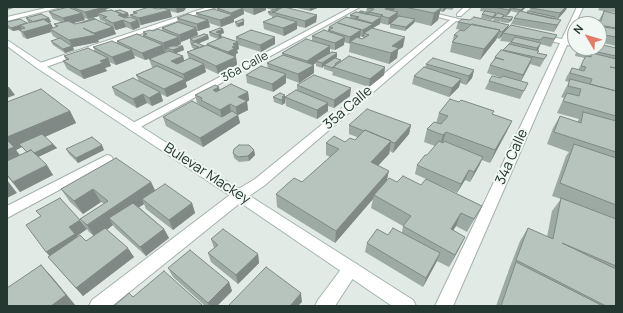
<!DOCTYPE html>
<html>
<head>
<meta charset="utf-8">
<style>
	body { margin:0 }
	#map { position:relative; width:623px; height:313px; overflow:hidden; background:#e1eae5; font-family:Manrope,sans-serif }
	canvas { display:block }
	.frame { position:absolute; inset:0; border:8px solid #243831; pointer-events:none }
	.north { position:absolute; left:567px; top:16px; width:40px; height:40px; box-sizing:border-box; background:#f1f7f3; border:1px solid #9faba5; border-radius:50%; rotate:308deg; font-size:11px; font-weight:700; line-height:16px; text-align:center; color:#243831 }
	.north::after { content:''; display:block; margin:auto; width:14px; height:18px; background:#e17c68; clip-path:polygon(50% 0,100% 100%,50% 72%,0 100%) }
</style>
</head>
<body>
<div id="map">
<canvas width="623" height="313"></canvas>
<div class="frame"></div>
<div class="north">N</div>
</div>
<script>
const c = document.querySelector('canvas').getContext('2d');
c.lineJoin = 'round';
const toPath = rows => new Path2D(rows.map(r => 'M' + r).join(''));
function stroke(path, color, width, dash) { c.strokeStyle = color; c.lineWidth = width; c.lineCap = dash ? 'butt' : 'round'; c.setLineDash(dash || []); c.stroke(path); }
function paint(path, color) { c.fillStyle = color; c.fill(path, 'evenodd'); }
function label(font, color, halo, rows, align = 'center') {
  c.font = font + ' Manrope,sans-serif'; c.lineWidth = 4; c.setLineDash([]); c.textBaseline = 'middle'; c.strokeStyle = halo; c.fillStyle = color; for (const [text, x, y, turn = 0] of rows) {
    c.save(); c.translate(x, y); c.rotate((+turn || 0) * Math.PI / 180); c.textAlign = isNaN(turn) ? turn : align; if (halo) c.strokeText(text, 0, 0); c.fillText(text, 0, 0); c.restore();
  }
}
const street = toPath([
	[208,7,217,7,43,68,40,69,36,66,37,64,208,7],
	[352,7,360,7,137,129,133,130,128,127,129,125,352,7],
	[396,7,408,7,463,20,460,22,456,21,265,185,245,199,112,306,89,306,92,300,235,191,255,179,450,20,396,7],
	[464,7,471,7,461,16,457,16,457,14,464,7],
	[577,7,583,7,568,40,575,42,575,46,567,45,453,306,435,306,560,43,536,39,535,37,539,35,562,39,577,7],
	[107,155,111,156,113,159,111,162,7,218,7,206,107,155],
	[351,262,357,264,359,269,335,306,315,306,318,300,345,264,351,262]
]);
const secondary = toPath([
	[50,7,61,7,7,21,7,17,50,7],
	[7,40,43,64,413,300,416,306,392,306,235,199,37,68,7,46,7,40]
]);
stroke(street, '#a5b1ab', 2);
stroke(secondary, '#a2b4ac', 2);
paint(street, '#fff');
paint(secondary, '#fff');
paint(toPath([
	[68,7,114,7,106,9,107,11,129,16,124,18,125,18,131,17,130,15,134,14,133,12,158,9,162,8,162,7,186,7,186,8,184,11,177,13,170,11,172,17,141,25,139,25,140,27,133,30,126,27,116,30,114,29,116,34,98,40,99,42,73,47,74,50,65,53,53,45,51,41,58,39,53,36,51,32,27,39,23,37,20,30,13,31,7,28,7,22,27,24,30,23,28,22,26,18,49,18,51,22,49,22,51,24,53,28,56,27,54,24,61,22,53,19,49,12],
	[99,16,100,20,105,22,105,23,75,24,73,23,85,20,84,18,88,19],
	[219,7,280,7,280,9,317,15,316,22,305,28,297,26,297,29,284,36,264,29,263,22,272,18,272,16,269,15,268,12,272,10,266,8,266,10,254,15,244,11,244,14,234,19,234,22,221,27,209,23,210,27,198,31,197,31,198,35,181,42,181,44,177,46,183,46,184,50,176,53,183,56,184,61,189,59,187,52,194,50,195,49,192,48,191,44,190,43,190,39,209,39,199,43,204,46,207,45,207,44,218,39,210,36,209,32,223,29,224,33,221,34,222,37,236,41,236,37,275,44,261,52,238,45,239,49,237,50,238,53,236,54,236,56,235,57,236,57,237,65,218,74,205,68,206,72,185,82,187,87,167,97,161,94,163,101,152,106,147,103,137,108,115,95,112,87,139,81,136,75,154,67,152,67,149,59,145,60,133,55,135,58,116,65,109,62,111,66,105,68,107,71,84,79,67,69,63,61,66,60,64,56,95,51,93,47,118,44,117,41,143,37,143,35,144,35,143,32,162,31,162,28,178,22,177,18,197,17,196,13,217,10,217,8],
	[292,7,320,7,310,11],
	[368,7,456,7,454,7,454,8,452,10,446,9,443,12,440,11,438,20,431,26,415,22,414,23,405,31,390,28,390,24,393,22,388,25,380,23,380,24,373,28,403,47,398,50,397,58,389,64,349,52,350,44,344,42,344,45,335,50,330,49,330,53,337,57,335,59,341,60,341,61,385,67,384,75,369,87,332,75,333,72,324,69,324,66,322,68,316,66,316,63,313,65,314,73,299,83,286,78,286,83,273,92,247,83,246,75,268,69,267,63,283,55,282,53,312,41,312,36,328,32,329,27,350,18,350,15,359,12,366,12,367,8],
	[360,36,362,37,363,36,363,38,362,39,359,38,360,38],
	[481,7,526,7,521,12,527,13,529,12,530,7,568,7,565,11,557,20,557,27,554,32,511,24,514,18,518,13,511,11,507,16,512,20,508,23,500,22,501,20,499,22,493,21,494,18,491,20,481,18,482,14,485,12,480,11],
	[600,7,616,7,616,13,598,10],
	[604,11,616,14,616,46,599,42,599,24,586,24,589,18,599,20],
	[244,21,244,25,238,27,236,26,235,22],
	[458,22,507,29,557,35,551,47,540,44,538,51,538,53,547,55,540,67,530,64,521,81,524,91,520,99,485,89,489,81,502,78,487,73,490,65,493,61,495,57,503,51,510,42,500,41,502,36,499,39,497,38,480,60,450,52,454,35,465,31,456,29],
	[577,48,616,48,616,306,496,306,507,275,508,273,508,272,520,241,528,228,547,237,552,211,561,199,552,196,566,156,569,152,547,144,553,128,560,116,577,122,579,119,557,113,564,98,561,97,569,82,565,81,567,76,572,68,578,70,585,58,575,56],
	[426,64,474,70,472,78,466,85,460,83,459,87,449,97,412,84,414,76,425,68],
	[297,85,350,96,334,108,328,106,328,111,317,119,286,106,285,99,285,103,282,105,274,102,273,97,285,97,297,90],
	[220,90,248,92,249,100,247,102,248,110,238,115,240,123,203,147,166,126,163,117,202,107,202,106,197,103,195,95],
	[7,102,70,111,76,123,45,137,57,148,38,157,53,175,20,192,7,176],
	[22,147,26,152,20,155,16,150],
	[459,102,494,111,492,114,512,121,506,133,490,163,482,160,479,166,470,182,465,180,457,193,437,184,482,206,467,232,456,226,453,230,459,249,449,267,437,261,423,287,365,252,367,243,388,235,402,232,403,226,371,208,373,199,335,243,277,207,276,194,302,182,330,157,326,155,326,143,345,142,355,140,357,137,349,134,349,125,411,125,409,134,393,153,390,151,389,154,378,166,387,181,421,185,426,179,415,174,417,165,427,155,435,146,424,142,427,129,436,123,439,113],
	[66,149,104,150,78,163,69,154],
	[254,150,255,155,249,161,239,162,234,158,233,153],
	[151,182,155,190,192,203,195,213,173,230,146,209,144,204,139,207,164,229,169,238,146,256,115,228,113,225,107,230,134,257,83,296,48,257,49,256,41,216,87,229,77,236,78,237,86,241,94,236,89,232,80,219,104,204,101,202,83,214,70,202,61,189],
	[211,239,258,254,259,263,238,284,211,262,208,253,214,248],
	[168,268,229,282,232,291,217,306,205,306,173,277]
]), '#9da9a3');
paint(toPath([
	[7,7,17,7,7,10],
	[99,7,114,7,106,9,108,13,97,13,99,16,88,19,85,12],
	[176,7,186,7,186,8,184,11,177,13],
	[257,7,266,7,266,10,254,15,253,8],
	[279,7,280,7,280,10,277,11,276,8],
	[310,7,320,7,310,11],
	[389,7,395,7,394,10,384,16,385,9],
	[444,7,447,7,446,9,443,12],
	[511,7,512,7,510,12,506,16,509,10],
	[524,7,526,7,520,13,521,10],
	[566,7,567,7,565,11,557,20,560,13],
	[243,8,244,14,234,19,234,22,221,27,220,20,232,16,231,13],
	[441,8,438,20,431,26,434,13],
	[170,10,172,17,141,25,139,18],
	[398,12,397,19,388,25,389,18],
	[82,13,85,20,66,25,63,18],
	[128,13,129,16,124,18,123,20,126,27,116,30,113,23,118,15],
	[496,13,495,17,491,20,493,17],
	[317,15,316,22,305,28,305,21],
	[381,17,380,24,364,33,364,36,362,37,363,30,372,24,372,23],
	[513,17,512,20,508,23,510,20],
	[49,18,51,22,36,26,34,22],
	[415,19,414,23,405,31,406,27],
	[138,20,140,27,133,30,130,23],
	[208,20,210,27,198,31,197,24],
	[561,20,557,27,554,32,557,25],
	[244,21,244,25,238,27,238,24],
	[297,22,297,29,284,36,283,28],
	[27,23,20,25,22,29,13,31,11,28],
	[51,24,55,31,50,29,51,32,27,39,23,32],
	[509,25,506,32,503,33,502,36,499,39,502,32],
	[113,27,116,34,98,40,99,42,73,47,74,50,65,53,63,49,72,46,69,40,95,35,94,33],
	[196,28,198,35,181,42,179,35],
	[223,29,224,33,221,34,222,38,219,39,218,35,216,32],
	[361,30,360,38,354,41,350,42,349,44,350,37],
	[500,30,496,40,480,60,484,49],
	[208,35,209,39,195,45,194,41],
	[179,37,181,44,169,49,166,48,167,50,165,51,163,43],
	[275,37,275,44,261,52,260,45],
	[345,37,344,45,335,50,335,43],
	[405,37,403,47,398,50,397,58,389,64,392,46],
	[238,42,239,49,237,50,238,53,236,54,236,56,230,59,228,52,233,44],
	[541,43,538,50,534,56,537,48],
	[163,45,165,53,145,60,142,53],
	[183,46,184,50,174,54,173,50],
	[330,46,330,54,316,61,316,63,307,68,307,61],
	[132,50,135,58,116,65,112,57],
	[337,53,337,57,325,66,324,65,324,66,322,68,322,63],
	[183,56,185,64,173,69,171,61],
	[236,57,237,65,218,74,216,66],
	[108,58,111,66,105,68,107,71,84,79,80,71,100,61],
	[532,58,529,66,520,83,523,75],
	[204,64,206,72,186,82,183,74],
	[314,65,314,73,299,83,298,74],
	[385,67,384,75,369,87,370,79],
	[474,70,472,78,466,85,469,76],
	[286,74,286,83,273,92,272,84],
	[185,79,187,87,167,97,164,89],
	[461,79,459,87,449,97,452,88],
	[7,87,9,87,15,95,7,98],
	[219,87,221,95,213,90],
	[351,88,350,96,334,108,334,100],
	[160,92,163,101,152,106,149,98],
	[248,92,249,100,247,102,248,110,238,115,240,123,203,147,200,138,237,115,236,107,238,97],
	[143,94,147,103,137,108,133,99],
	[285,95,285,103,282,105,282,97],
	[328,103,328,111,317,119,317,110],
	[230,104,231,113,222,119,220,110],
	[70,111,76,123,22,147,19,144,22,147,16,150,23,160,7,167,7,137],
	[512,121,506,133,490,163,495,150],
	[411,125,409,134,393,153,395,143],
	[446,132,442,144,439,148,443,135],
	[391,141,389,154,369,175,371,162],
	[53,144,57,148,34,159,30,155],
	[102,145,104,150,78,163,76,158],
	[254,150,255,155,249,161,248,156],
	[483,157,479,166,470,182,474,172],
	[47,165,53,175,20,192,13,182],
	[469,170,465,180,457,193,461,184],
	[389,171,386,184,374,195,373,199,335,243,336,231],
	[7,180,17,193,7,198],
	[151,182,157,195,142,199,144,204,115,224,109,218,113,225,95,238,87,225],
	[93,189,101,202,83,214,74,201],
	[192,203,195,213,173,230,169,220],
	[461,213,456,226,446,242,451,229],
	[80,220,87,229,77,236,82,243,54,261,46,252,69,227],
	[164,229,169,238,146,256,140,247],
	[465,237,459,249,449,267,455,255],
	[128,248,134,257,83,296,76,288],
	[440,253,436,263,423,287,426,278],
	[258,254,259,263,238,284,236,275],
	[41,265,53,278,76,306,51,306],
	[229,282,232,291,217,306,209,306,208,303],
	[301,293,302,302,298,306,290,306]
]), '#808985');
const building = toPath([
	[68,7,82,13,63,18,49,12,68,7],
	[72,7,105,7,85,12,72,7],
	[149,7,158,9,163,8,170,10,139,18,130,15,137,13,133,12,149,7],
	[219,7,240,7,243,8,231,13,217,8,219,7],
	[284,7,317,15,305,21,272,12,284,7],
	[368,7,389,7,385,9,398,12,389,18,381,16,383,15,369,12,374,9,367,8,368,7],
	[404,7,437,7,441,8,434,13,404,7],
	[494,7,511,7,509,10,494,7],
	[512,7,524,7,521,10,512,8,512,7],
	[531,7,566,7,560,13,531,8,531,7],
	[213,9,233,15,220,20,196,13,213,9],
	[276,9,278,10,272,13,268,12,276,9],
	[111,10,122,14,118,15,125,18,130,17,138,20,130,23,123,20,113,23,103,18,107,17,97,13,111,10],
	[120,10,128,13,121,15,122,14,115,11,120,10],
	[361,11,369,13,367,14,359,12,361,11],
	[485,11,496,13,493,17,482,14,485,11],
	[520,11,561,20,557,25,514,18,520,11],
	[528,11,555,17,554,19,527,13,528,11],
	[604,11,616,14,616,28,599,25,599,24,595,24,587,23,589,18,601,21,604,11],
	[356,12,381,17,372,23,355,18,359,17,350,15,356,12],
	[498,13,504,15,501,18,494,17,498,13],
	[41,14,49,18,34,22,26,18,41,14],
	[188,14,208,20,197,24,177,18,188,14],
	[277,16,297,22,283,28,263,22,277,16],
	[399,16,415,19,406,27,390,24,399,16],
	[504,16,513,17,510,20,502,18,504,16],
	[346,17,373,24,363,30,338,23,361,30,350,37,328,30,333,28,329,27,346,17],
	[474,17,509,25,502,32,499,31,500,30,458,22,462,19,470,20,474,17],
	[93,18,95,19,81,23,93,18],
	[20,19,27,23,11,28,7,25,7,22,20,19],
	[43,19,51,24,23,32,19,30,25,28,20,25,43,19],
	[95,19,113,27,94,33,83,28,96,35,69,40,50,29,58,26,54,24,68,21,75,24,95,19],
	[243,19,244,21,238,24,235,22,243,19],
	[178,22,196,28,179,35,162,28,178,22],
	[472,24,500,30,484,49,452,42,458,36,454,35,460,30,464,31,472,24],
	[511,25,557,35,554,39,543,37,540,40,503,33,511,25],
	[599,26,616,29,616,37,599,34,599,26],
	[220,28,223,29,216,32,221,34,218,35,209,32,220,28],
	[372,28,405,37,392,46,399,48,391,53,350,42,357,37,362,39,369,35,364,33,372,28],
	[158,29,179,37,163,43,143,35,147,34,143,32,150,30,153,31,158,29],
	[251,30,275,37,260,45,236,37,251,30],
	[324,30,345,37,335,43,312,36,324,30],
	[137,34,163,45,142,53,117,41,137,34],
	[204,34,208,35,194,41,190,39,204,34],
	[223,37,238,42,233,44,236,45,232,47,235,48,228,52,207,44,223,37],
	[515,37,541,43,537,48,511,42,515,37],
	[60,38,72,46,63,49,51,41,60,38],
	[306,39,330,46,307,61,282,53,306,39],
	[112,41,132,50,112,57,93,47,112,41],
	[195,42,204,46,195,49,194,49,199,47,191,44,195,42],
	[509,44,539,51,537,53,547,55,544,59,503,50,509,44],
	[599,44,616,48,616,56,579,48,599,48,599,44],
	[207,45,236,57,216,66,187,52,207,45],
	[172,46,183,46,173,50,166,48,172,46],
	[88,48,108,58,100,61,103,63,80,71,63,61,69,59,64,56,88,48],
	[501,50,532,58,523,75,490,65,496,58,504,60,495,57,501,50],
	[169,51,183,56,171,61,177,64,190,58,204,64,183,74,149,59,169,51],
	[332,52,337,53,322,63,316,61,332,52],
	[592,53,616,59,616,68,610,67,616,68,616,91,590,84,592,79,570,73,572,68,584,71,586,67,581,66,583,61,586,56,591,57,592,53],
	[283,55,314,65,298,74,267,63,283,55],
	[349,56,385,67,370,79,333,67,349,56],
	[335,58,341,60,335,64,336,65,333,67,333,68,324,65,335,58],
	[433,58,474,70,469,76,426,64,433,58],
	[157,66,185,79,164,89,136,75,157,66],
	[261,66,286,74,272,84,246,75,261,66],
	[424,67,461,79,452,88,414,76,424,67],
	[314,75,351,88,334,100,297,85,314,75],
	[492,76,501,78,503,76,528,83,524,91,489,81,492,76],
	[133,78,160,92,149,98,143,94,133,99,112,87,133,78],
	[570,79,616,91,616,116,563,101,567,93,579,96,581,89,568,86,570,79],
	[231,84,248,92,238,97,247,101,236,107,230,104,220,110,201,100,202,98,195,95,215,85,219,87,213,90,216,92,231,84],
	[41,89,70,111,7,137,7,102,41,89],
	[296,90,328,103,317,110,285,97,296,90],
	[280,93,285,95,282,97,284,98,281,100,273,97,280,93],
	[450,99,459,102,461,100,494,111,492,114,512,121,495,150,446,132,443,135,427,129,434,122,441,124,448,116,439,113,450,99],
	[192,101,222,117,232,111,238,115,200,138,163,117,192,101],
	[367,109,411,125,395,143,391,142,391,141,365,130,364,131,349,125,367,109],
	[583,112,616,121,616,152,554,132,560,116,581,123,583,112],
	[365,130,391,141,371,162,389,171,336,231,276,194,294,178,302,182,339,149,326,143,334,136,345,142,350,138,355,140,365,130],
	[42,134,53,144,34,153,31,150,27,152,19,144,42,134],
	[92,137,102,145,76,158,66,149,92,137],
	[7,141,8,141,14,147,7,150,7,141],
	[439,141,443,143,444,141,483,157,474,172,469,170,461,184,417,165,425,155,427,155,439,141],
	[574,144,616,158,616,205,560,183,574,144],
	[239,145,249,145,254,150,248,156,238,157,233,153,234,149,239,145],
	[31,150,47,165,13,182,7,175,7,161,31,150],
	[116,158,151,182,87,225,80,219,108,201,93,189,74,201,61,189,116,158],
	[403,176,421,185,426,179,482,206,474,219,461,213,451,229,465,237,455,255,403,226,411,216,374,195,389,178,397,182,403,176],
	[165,184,192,203,169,220,142,199,165,184],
	[60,198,80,220,69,227,75,234,46,252,26,225,41,216,36,211,60,198],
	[561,198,616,219,616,266,562,243,616,269,616,306,606,306,516,260,528,228,553,239,561,198],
	[133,203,164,229,140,247,109,218,133,203],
	[105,228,128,248,76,288,48,257,80,235,86,241,105,228],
	[393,228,440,253,426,278,367,243,377,229,388,235,393,228],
	[223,229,258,254,236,275,208,253,218,245,211,239,223,229],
	[190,250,229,282,208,303,168,268,190,250],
	[516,262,603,306,501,306,516,262],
	[41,265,66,295,51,306,7,306,7,288,41,265],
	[266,267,301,293,290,306,228,306,266,267],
	[164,271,202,305,201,306,114,306,129,293,133,297,164,271]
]);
paint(building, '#b7c4be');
stroke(building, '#808985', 1);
label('12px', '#243831', '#f1f7f3', [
	["36a Calle",245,67,-28]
]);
label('14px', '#243831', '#f1f7f3', [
	["35a Calle",348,108,-40],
	["34a Calle",512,157,-66],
	["Bulevar Mackey",207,174,33]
]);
</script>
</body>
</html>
